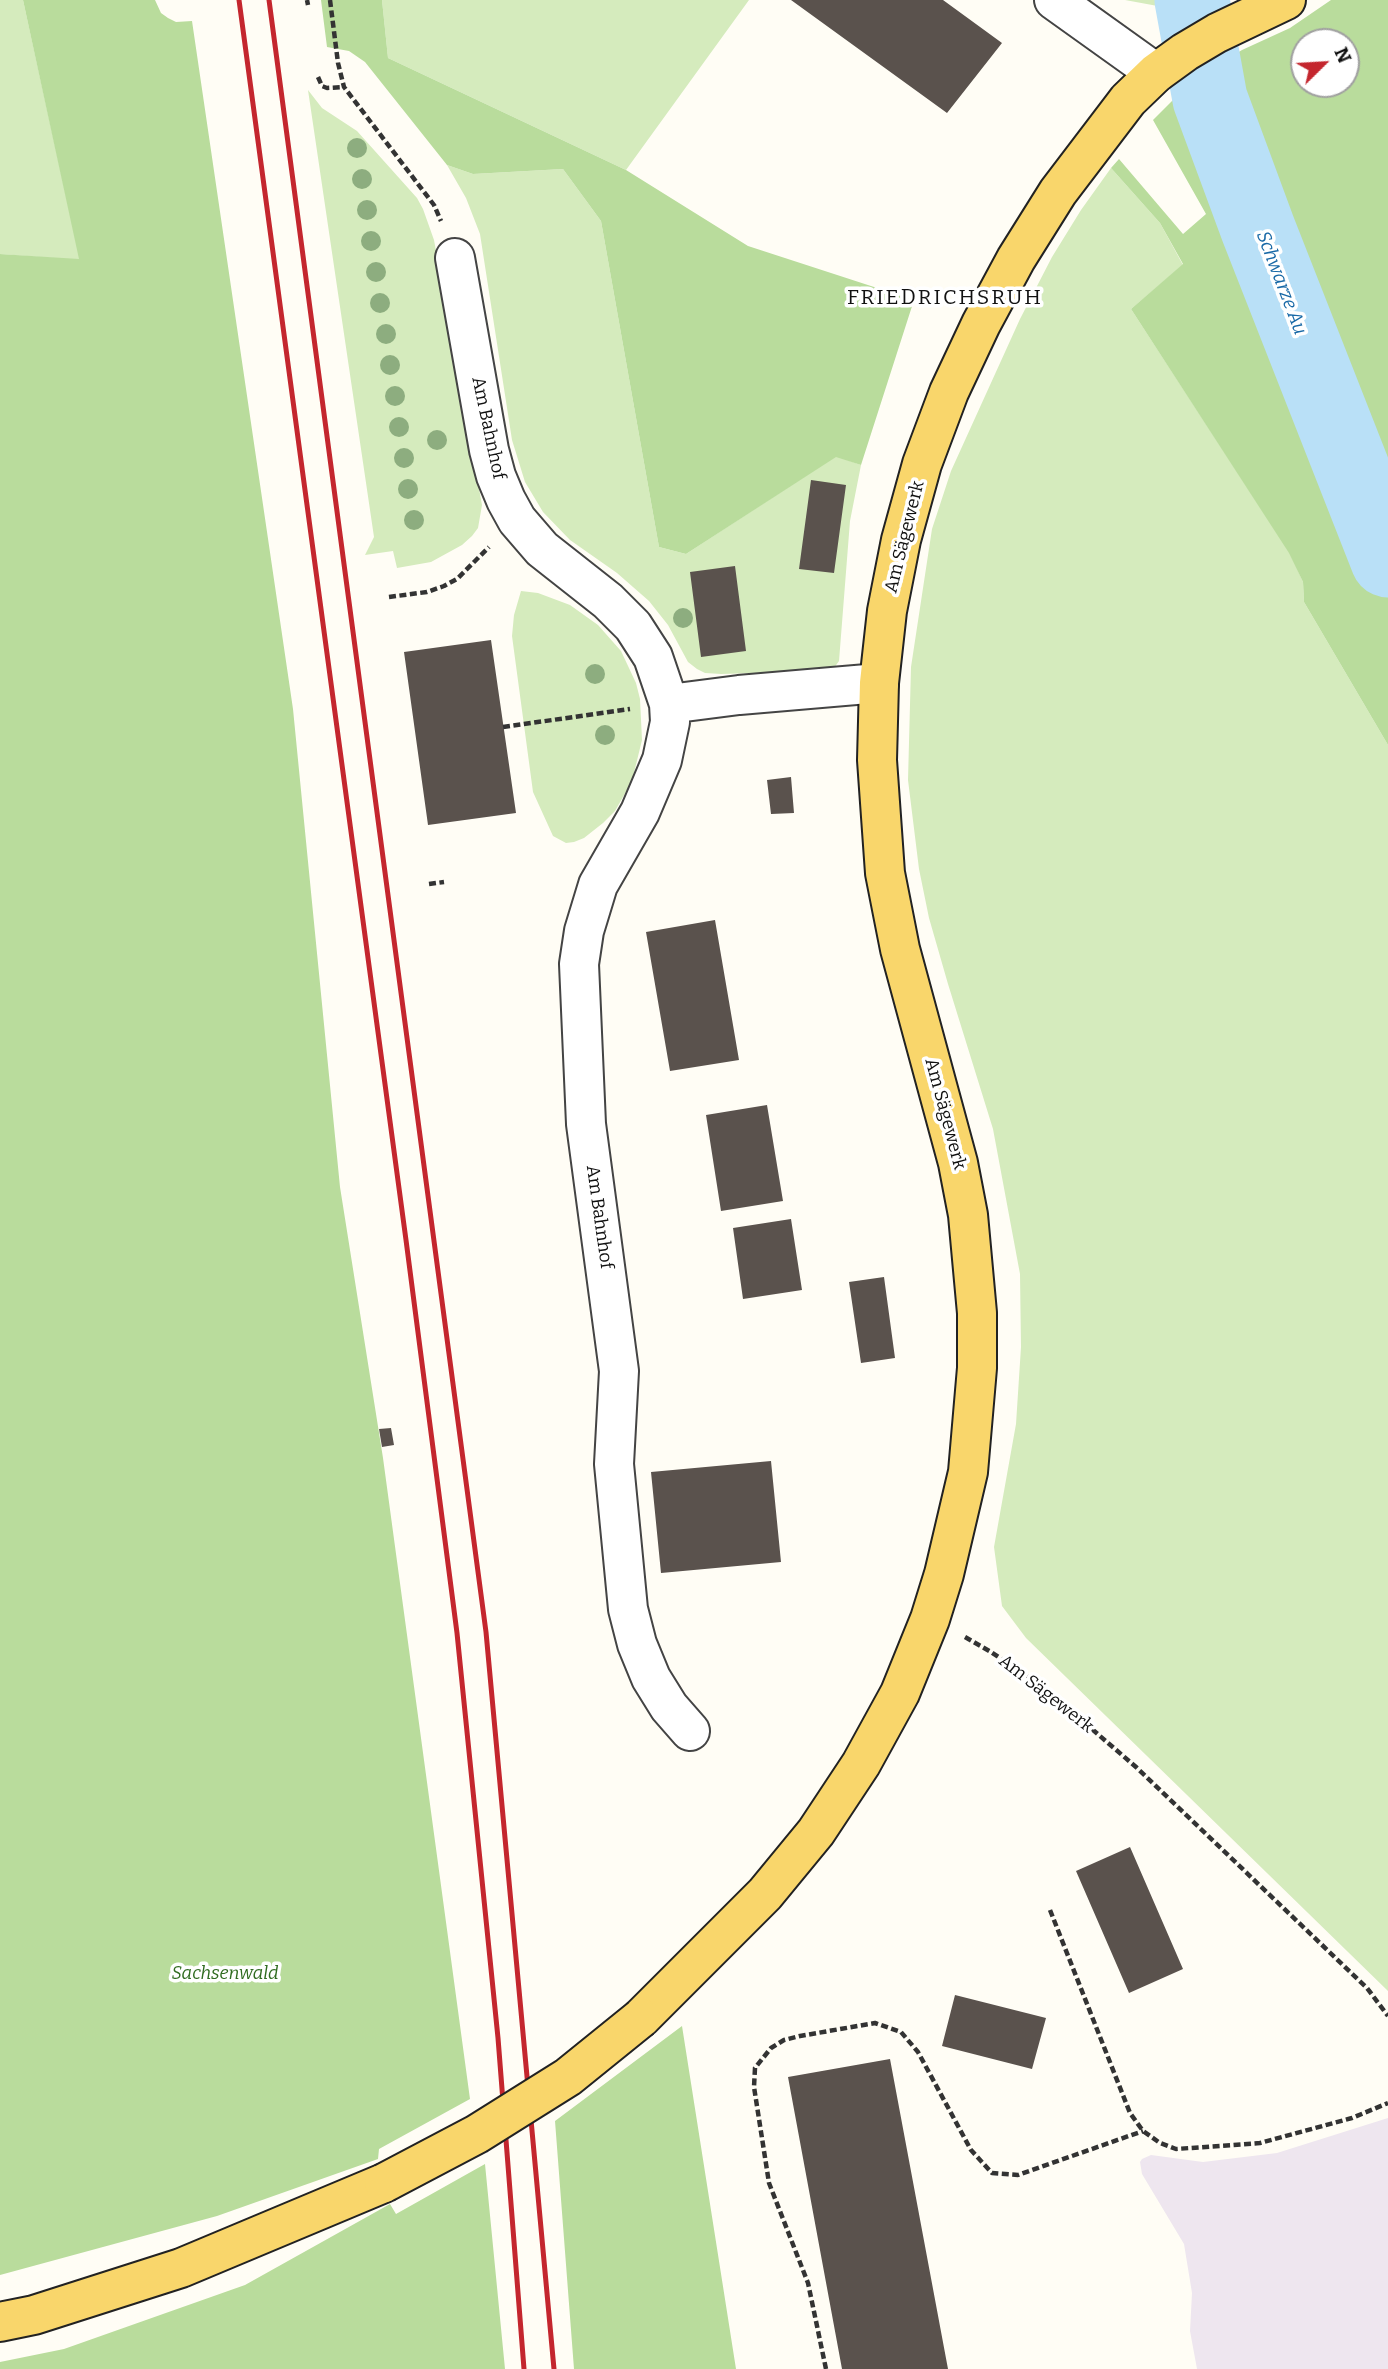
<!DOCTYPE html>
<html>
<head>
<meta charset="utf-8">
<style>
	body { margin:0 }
	#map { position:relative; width:1388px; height:2369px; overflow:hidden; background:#fffdf5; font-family:Bitter,serif }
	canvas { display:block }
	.north { position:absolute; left:1290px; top:28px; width:70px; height:70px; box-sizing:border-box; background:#fff; border:2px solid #a0a0a0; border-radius:50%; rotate:66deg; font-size:19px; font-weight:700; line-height:28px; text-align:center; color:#111 }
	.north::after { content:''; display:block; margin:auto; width:24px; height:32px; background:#c4262e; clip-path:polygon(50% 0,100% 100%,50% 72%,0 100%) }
</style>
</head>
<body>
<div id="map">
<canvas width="1388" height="2369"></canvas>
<div class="north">N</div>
</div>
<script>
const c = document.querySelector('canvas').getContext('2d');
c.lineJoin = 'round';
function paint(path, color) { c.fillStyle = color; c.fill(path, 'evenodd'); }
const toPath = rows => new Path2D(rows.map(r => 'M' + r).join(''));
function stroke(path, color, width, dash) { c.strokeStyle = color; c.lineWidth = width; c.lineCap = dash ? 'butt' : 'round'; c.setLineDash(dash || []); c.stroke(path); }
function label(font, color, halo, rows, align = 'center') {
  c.font = font + ' Bitter,serif'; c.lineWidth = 7; c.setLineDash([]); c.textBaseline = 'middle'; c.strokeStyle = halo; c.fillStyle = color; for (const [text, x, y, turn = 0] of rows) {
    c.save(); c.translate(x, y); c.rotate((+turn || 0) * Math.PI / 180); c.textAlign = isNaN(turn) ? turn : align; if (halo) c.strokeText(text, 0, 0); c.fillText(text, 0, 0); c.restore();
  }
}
paint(toPath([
	[1388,2118,1388,2369,1197,2369,1190,2331,1192,2293,1184,2244,1142,2174,1140,2162,1142,2159,1151,2155,1203,2162,1277,2153]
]), '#eee6ef');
paint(toPath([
	[0,0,23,0,80,260,0,254],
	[382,0,749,0,626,170,388,58],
	[1125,0,1184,0,1182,7,1163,7],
	[308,90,322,108,357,131,417,198,423,209,434,240,482,505,478,528,472,536,462,545,431,562,397,568,393,551,365,555,374,537],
	[447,165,473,174,563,169,601,221,659,547,686,554,836,456,861,465,850,521,839,661,834,668,824,671,721,674,705,673,697,669,688,662,668,625,649,601,617,573,570,540,543,512,525,482,512,440,480,234,466,198],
	[1111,168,1160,223,1183,265,1131,309,1290,553,1303,582,1304,602,1388,745,1388,1991,1026,1638,1002,1606,994,1547,1016,1424,1021,1347,1020,1274,993,1129,948,984,929,918,919,869,908,780,911,667,932,529,951,471,1020,319,1052,257,1081,210],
	[521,591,538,593,570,605,598,625,621,651,636,683,640,699,642,740,632,781,615,811,603,823,584,838,574,842,566,843,553,836,533,792,512,636,514,615]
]), '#d5ebbd');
paint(toPath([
	[23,0,155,0,161,13,168,18,176,22,192,21,293,709,340,1187,383,1458,470,2099,379,2149,378,2159,217,2216,0,2275,0,254,79,259],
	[321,0,382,0,388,58,626,170,748,246,914,300,861,465,836,457,686,554,659,547,601,221,563,169,473,174,447,165,365,62,349,51,327,47],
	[1331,0,1388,0,1388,745,1304,602,1303,582,1289,553,1131,309,1183,264,1160,223,1111,168,1119,159,1183,234,1206,214,1153,120,1181,92,1209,70,1242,50,1290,28],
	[1304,42,1346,42,1346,84,1304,84],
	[682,2026,736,2369,574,2369,555,2121],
	[485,2164,505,2369,0,2369,0,2362,64,2349,245,2285,390,2204,396,2214]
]), '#b9dc9c');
stroke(toPath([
	[1192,0,1210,99,1258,229,1388,560]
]), '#b9e0f7', 75);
paint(toPath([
	[791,0,943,0,1002,43,947,113],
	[811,480,846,485,834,573,799,569],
	[735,566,746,651,701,657,690,572],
	[491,640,516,813,428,825,404,652],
	[791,777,794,813,771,814,767,780],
	[715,920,739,1060,670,1071,646,932],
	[767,1105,783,1201,721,1211,706,1115],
	[791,1219,802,1290,743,1299,733,1228],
	[884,1277,895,1358,861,1363,849,1282],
	[391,1428,394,1445,382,1447,379,1429],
	[771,1461,781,1562,661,1573,651,1472],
	[1130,1847,1183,1969,1129,1993,1076,1871],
	[955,1995,1046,2018,1032,2069,942,2046],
	[890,2059,948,2369,842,2369,788,2077]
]), '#5a524d');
const minor = toPath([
	[1054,0,1156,73],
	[455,258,489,450,496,476,506,500,517,520,542,549,608,601,633,626,653,657,669,704,739,695,879,683],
	[669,704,670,722,662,760,640,812,598,885,584,931,579,964,586,1124,619,1371,614,1464,628,1609,637,1644,651,1678,669,1707,690,1731]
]);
const major = toPath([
	[641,2018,765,1894,816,1832,861,1764,900,1693,930,1619,944,1574,968,1472,977,1368,977,1313,968,1215,958,1163,900,949,885,873,877,760,879,683,887,611,901,540,922,464,949,392,981,324,1016,259,1058,192,1128,100,1156,73,1185,52,1217,33,1286,0],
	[0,2322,34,2315,181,2268,384,2183]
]);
stroke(minor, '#444', 42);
stroke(major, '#222', 42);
stroke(toPath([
	[307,0,308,5],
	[330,0,338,63,344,87,434,205,441,221],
	[318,77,322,86,327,88,344,87],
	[389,597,427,592,444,586,457,579,489,547],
	[503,727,630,709],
	[429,884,444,882],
	[965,1637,991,1652,1043,1687,1136,1767,1367,1988,1388,2016],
	[1050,1910,1130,2113,1143,2131,1160,2143,1176,2149,1260,2143,1352,2118,1388,2103],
	[826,2369,808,2283,769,2183,754,2087,755,2068,771,2048,784,2040,800,2036,875,2023,901,2032,918,2052,971,2150,992,2173,1018,2175,1143,2131]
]), '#333', 4.5, [7, 3.5]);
stroke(minor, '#fff', 38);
stroke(major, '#f9d66b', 38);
stroke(toPath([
	[239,0,406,1240,457,1633,498,2038,524,2369],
	[269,0,486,1632,554,2369]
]), '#c4262e', 5);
const majorBridge = toPath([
	[384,2183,477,2134,568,2077,641,2018]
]);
stroke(majorBridge, '#222', 42, []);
stroke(majorBridge, '#f9d66b', 38);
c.fillStyle = '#8dad7f';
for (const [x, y] of [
	[357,148],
	[362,179],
	[367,210],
	[371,241],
	[376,272],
	[380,303],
	[386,334],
	[390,365],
	[395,396],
	[399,427],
	[437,440],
	[404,458],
	[408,489],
	[414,520],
	[683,618],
	[595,674],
	[605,735]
]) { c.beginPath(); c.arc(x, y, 10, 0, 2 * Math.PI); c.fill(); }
label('18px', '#111', '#fff', [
	["Am Bahnhof",488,428,78],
	["Am Sägewerk",905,537,-76],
	["Am Sägewerk",945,1114,75],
	["Am Bahnhof",599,1217,82],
	["Am Sägewerk",1046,1694,38]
]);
label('italic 18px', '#2f6b1f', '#fff', [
	["Sachsenwald",225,1974]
]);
label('italic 19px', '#1768a6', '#fff', [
	["Schwarze Au",1281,283,69]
]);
c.letterSpacing = '2px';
label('21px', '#111', '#fff', [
	["FRIEDRICHSRUH",945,298]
]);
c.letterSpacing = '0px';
</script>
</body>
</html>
